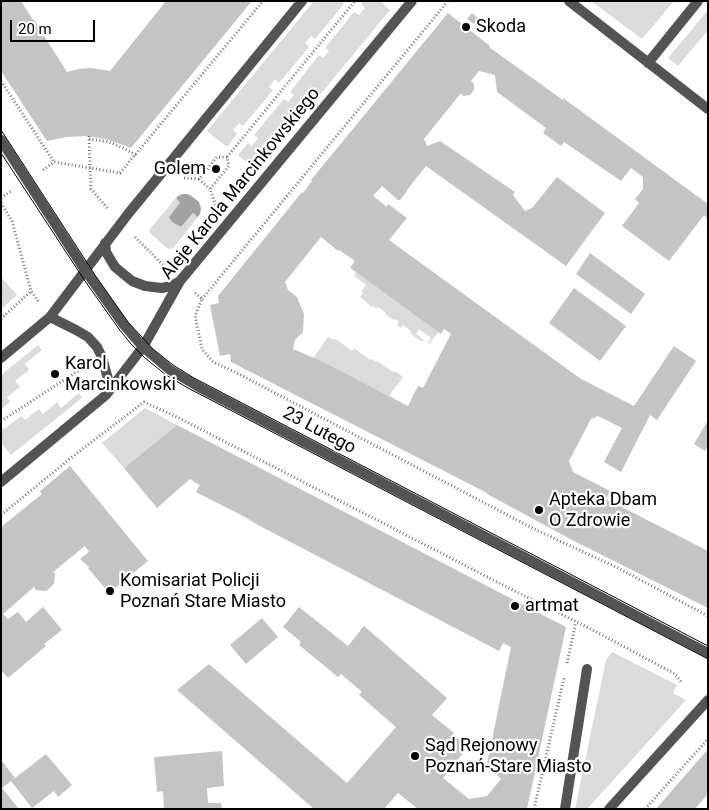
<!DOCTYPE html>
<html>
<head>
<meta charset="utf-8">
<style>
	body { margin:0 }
	#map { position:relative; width:709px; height:810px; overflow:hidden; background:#fff; font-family:Roboto,sans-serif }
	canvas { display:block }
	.frame { position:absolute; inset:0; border:2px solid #000; pointer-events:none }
	.scale { position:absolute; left:10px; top:20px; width:85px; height:22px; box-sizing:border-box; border:2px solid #000; border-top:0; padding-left:6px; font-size:15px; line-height:18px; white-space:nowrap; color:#000; -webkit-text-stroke:4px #fff; paint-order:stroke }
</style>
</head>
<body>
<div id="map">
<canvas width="709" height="810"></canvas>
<div class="frame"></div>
<div class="scale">20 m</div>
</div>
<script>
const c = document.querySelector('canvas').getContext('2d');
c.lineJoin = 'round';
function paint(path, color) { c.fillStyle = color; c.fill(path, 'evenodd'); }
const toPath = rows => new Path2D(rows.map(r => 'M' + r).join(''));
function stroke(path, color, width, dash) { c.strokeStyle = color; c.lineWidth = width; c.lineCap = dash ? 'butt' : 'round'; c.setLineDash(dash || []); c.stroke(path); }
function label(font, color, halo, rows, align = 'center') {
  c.font = font + ' Roboto,sans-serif'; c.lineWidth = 4.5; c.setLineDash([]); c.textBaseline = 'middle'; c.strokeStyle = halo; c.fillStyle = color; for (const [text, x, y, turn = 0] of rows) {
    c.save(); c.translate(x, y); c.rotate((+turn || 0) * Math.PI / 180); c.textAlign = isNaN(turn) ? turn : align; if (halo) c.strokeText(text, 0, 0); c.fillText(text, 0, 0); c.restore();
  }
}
paint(toPath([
	[314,1,341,1,344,4,315,39,311,36,305,43,309,47,279,83,275,79,269,87,273,90,243,126,239,123,233,130,237,134,227,147,207,131],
	[363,1,380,1,390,10,257,171,238,155,248,143,252,146,258,138,254,135,284,99,288,102,294,95,290,92,319,55,323,58,329,51,325,48,354,12,359,15,365,8,361,4],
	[591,1,674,1,642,39],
	[708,10,708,30,678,66,668,58],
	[176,198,181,203,169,217,172,222,181,227,193,213,198,217,173,248,168,249,149,232,150,229],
	[356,272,439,331,429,344,428,343,431,338,419,329,416,334,424,340,422,342,410,333,411,331,403,325,401,328,397,325,399,322,395,319,394,320,385,314,386,313,378,307,377,309,373,306,372,307,360,297,363,293,361,292,366,285,354,276],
	[1,277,17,295,1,309],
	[328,337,334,340,336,339,352,351,354,348,370,360,372,359,376,362,377,361,393,372,395,371,403,377,389,396,328,364,313,358],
	[38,345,42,350,25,364,29,370,15,381,20,387,7,397,10,402,1,409,1,375],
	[79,393,82,398,11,455,1,443,1,427,4,429,21,416,25,420,39,409,43,414,57,402,61,408],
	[145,408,177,425,124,468,102,443],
	[612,652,677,685,673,693,686,700,587,809,575,809,606,660]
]), '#dbdbdb');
paint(toPath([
	[182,194,188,194,194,198,199,202,201,208,200,214,198,217,193,213,181,227,172,222,169,217,180,203,176,198,178,196]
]), '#a2a2a2');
paint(toPath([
	[1,1,21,1,33,20,34,20,67,72,79,69,91,68,110,71,166,1,252,1,131,148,109,140,89,136,66,137,47,141,1,71],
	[448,13,490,46,489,47,563,100,563,98,708,204,708,219,704,215,669,261,622,226,639,203,635,199,643,189,643,177,631,168,621,181,564,142,561,146,543,133,546,128,497,92,495,75,479,71,471,81,474,84,474,90,470,95,463,96,461,93,424,139,427,146,440,141,515,192,513,195,525,211,532,208,557,177,605,213,566,266,426,166,407,190,407,191,400,200,398,200,382,186,373,196,387,207,388,204,407,218,389,240,581,379,634,406,674,346,696,361,657,420,650,415,621,472,604,462,622,428,598,416,591,419,569,461,573,472,610,491,606,499,708,551,708,608,574,541,487,494,487,493,231,362,230,354,220,356,210,305,219,303,218,296,302,192,303,193,312,181,311,180],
	[321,237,338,251,339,250,355,261,350,268,356,272,441,334,444,329,451,334,423,388,418,386,408,406,328,364,293,349,295,340,303,332,304,314,297,297,288,290,285,282],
	[472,13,478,18,474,24,467,19],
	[590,253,645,294,631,314,576,274],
	[574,288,626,326,600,361,549,323],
	[708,420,708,446,705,451,694,444],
	[177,425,566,627,527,809,418,809,398,793,384,809,314,809,177,690,209,664,347,783,396,727,359,695,362,692,341,674,338,677,299,645,301,642,283,627,299,607,348,646,364,626,447,698,432,715,454,733,453,734,468,747,443,778,469,799,487,796,501,779,487,764,511,647,503,643,499,651,258,525,243,516,196,492,200,485,190,479,157,508,124,468],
	[70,466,148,561,109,593,88,568,89,567,80,559,89,552,85,546,53,572,55,574,54,584,46,591,36,590,34,587,3,614,8,619,18,612,26,622,43,607,62,630,44,644,46,646,8,678,1,670,1,527,42,494,40,491],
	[262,618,278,637,246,664,230,645],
	[708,749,708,794,695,809,656,809],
	[222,751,224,786,207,788,208,803,221,803,222,809,164,809,163,791,157,792,154,757],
	[46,754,72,785,58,797,54,791,32,808,11,781,2,788,19,809,1,809,1,760,15,778]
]), '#c4c4c4');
stroke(toPath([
	[1,81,54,162],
	[89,136,91,189,108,209],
	[89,139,109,142,123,148,136,155],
	[227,157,355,1],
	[43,170,54,162,120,173,263,1],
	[184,178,199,179,217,157,227,157,229,166,210,189,216,206],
	[199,179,210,189],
	[1,198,11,191],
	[1,203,12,221,31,291,39,302],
	[135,237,166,268],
	[195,293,202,299,195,316,202,349,213,362,235,372,536,530,618,568,708,616],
	[202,299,448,1],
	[1,319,31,291],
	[1,421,84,367],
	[1,515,72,457,144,402,181,419,505,586,591,629,675,674,682,683],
	[567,663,576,622],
	[534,809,564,678],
	[645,809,708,739]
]), '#767676', 3, [1, 2.5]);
stroke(toPath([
	[569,1,708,109],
	[648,63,698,1],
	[565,809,587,669]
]), '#545454', 10);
stroke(toPath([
	[1,140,85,270,124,325,143,347,170,370,199,387,708,653],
	[105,243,106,252,115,267,132,281,145,286,162,288,171,286,180,281],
	[50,317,76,330,88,337,97,347,102,357,108,379,106,394],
	[1,358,50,317,128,214,302,1],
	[1,482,106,395,143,347,180,281,412,1],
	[609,809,708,700]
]), '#545454', 10);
stroke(toPath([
	[1,130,95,275,128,322,153,349,173,365,194,378,708,646],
	[1,153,85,281,119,329,131,344,145,358,166,375,188,388,708,659]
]), '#000', 1);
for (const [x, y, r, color] of [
	[466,27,5,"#000"],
	[216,169,5,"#000"],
	[55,374,5,"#000"],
	[539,510,5,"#000"],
	[110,591,5,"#000"],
	[515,606,5,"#000"],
	[415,756,5,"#000"]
]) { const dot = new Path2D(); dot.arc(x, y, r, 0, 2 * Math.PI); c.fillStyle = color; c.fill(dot); stroke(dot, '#fff', 2); }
label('18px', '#000', '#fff', [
	["Skoda",476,27],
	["Golem",206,169,"right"],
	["Karol",65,364],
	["Marcinkowski",65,385],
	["Apteka Dbam",549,500],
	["O Zdrowie",549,521],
	["Komisariat Policji",120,581],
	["Poznań Stare Miasto",120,602],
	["artmat",525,606],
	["Sąd Rejonowy",425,746],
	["Poznań-Stare Miasto",425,767]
], 'left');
label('18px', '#000', '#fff', [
	["Aleje Karola Marcinkowskiego",241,184,-51],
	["23 Lutego",319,431,28]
]);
</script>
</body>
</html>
